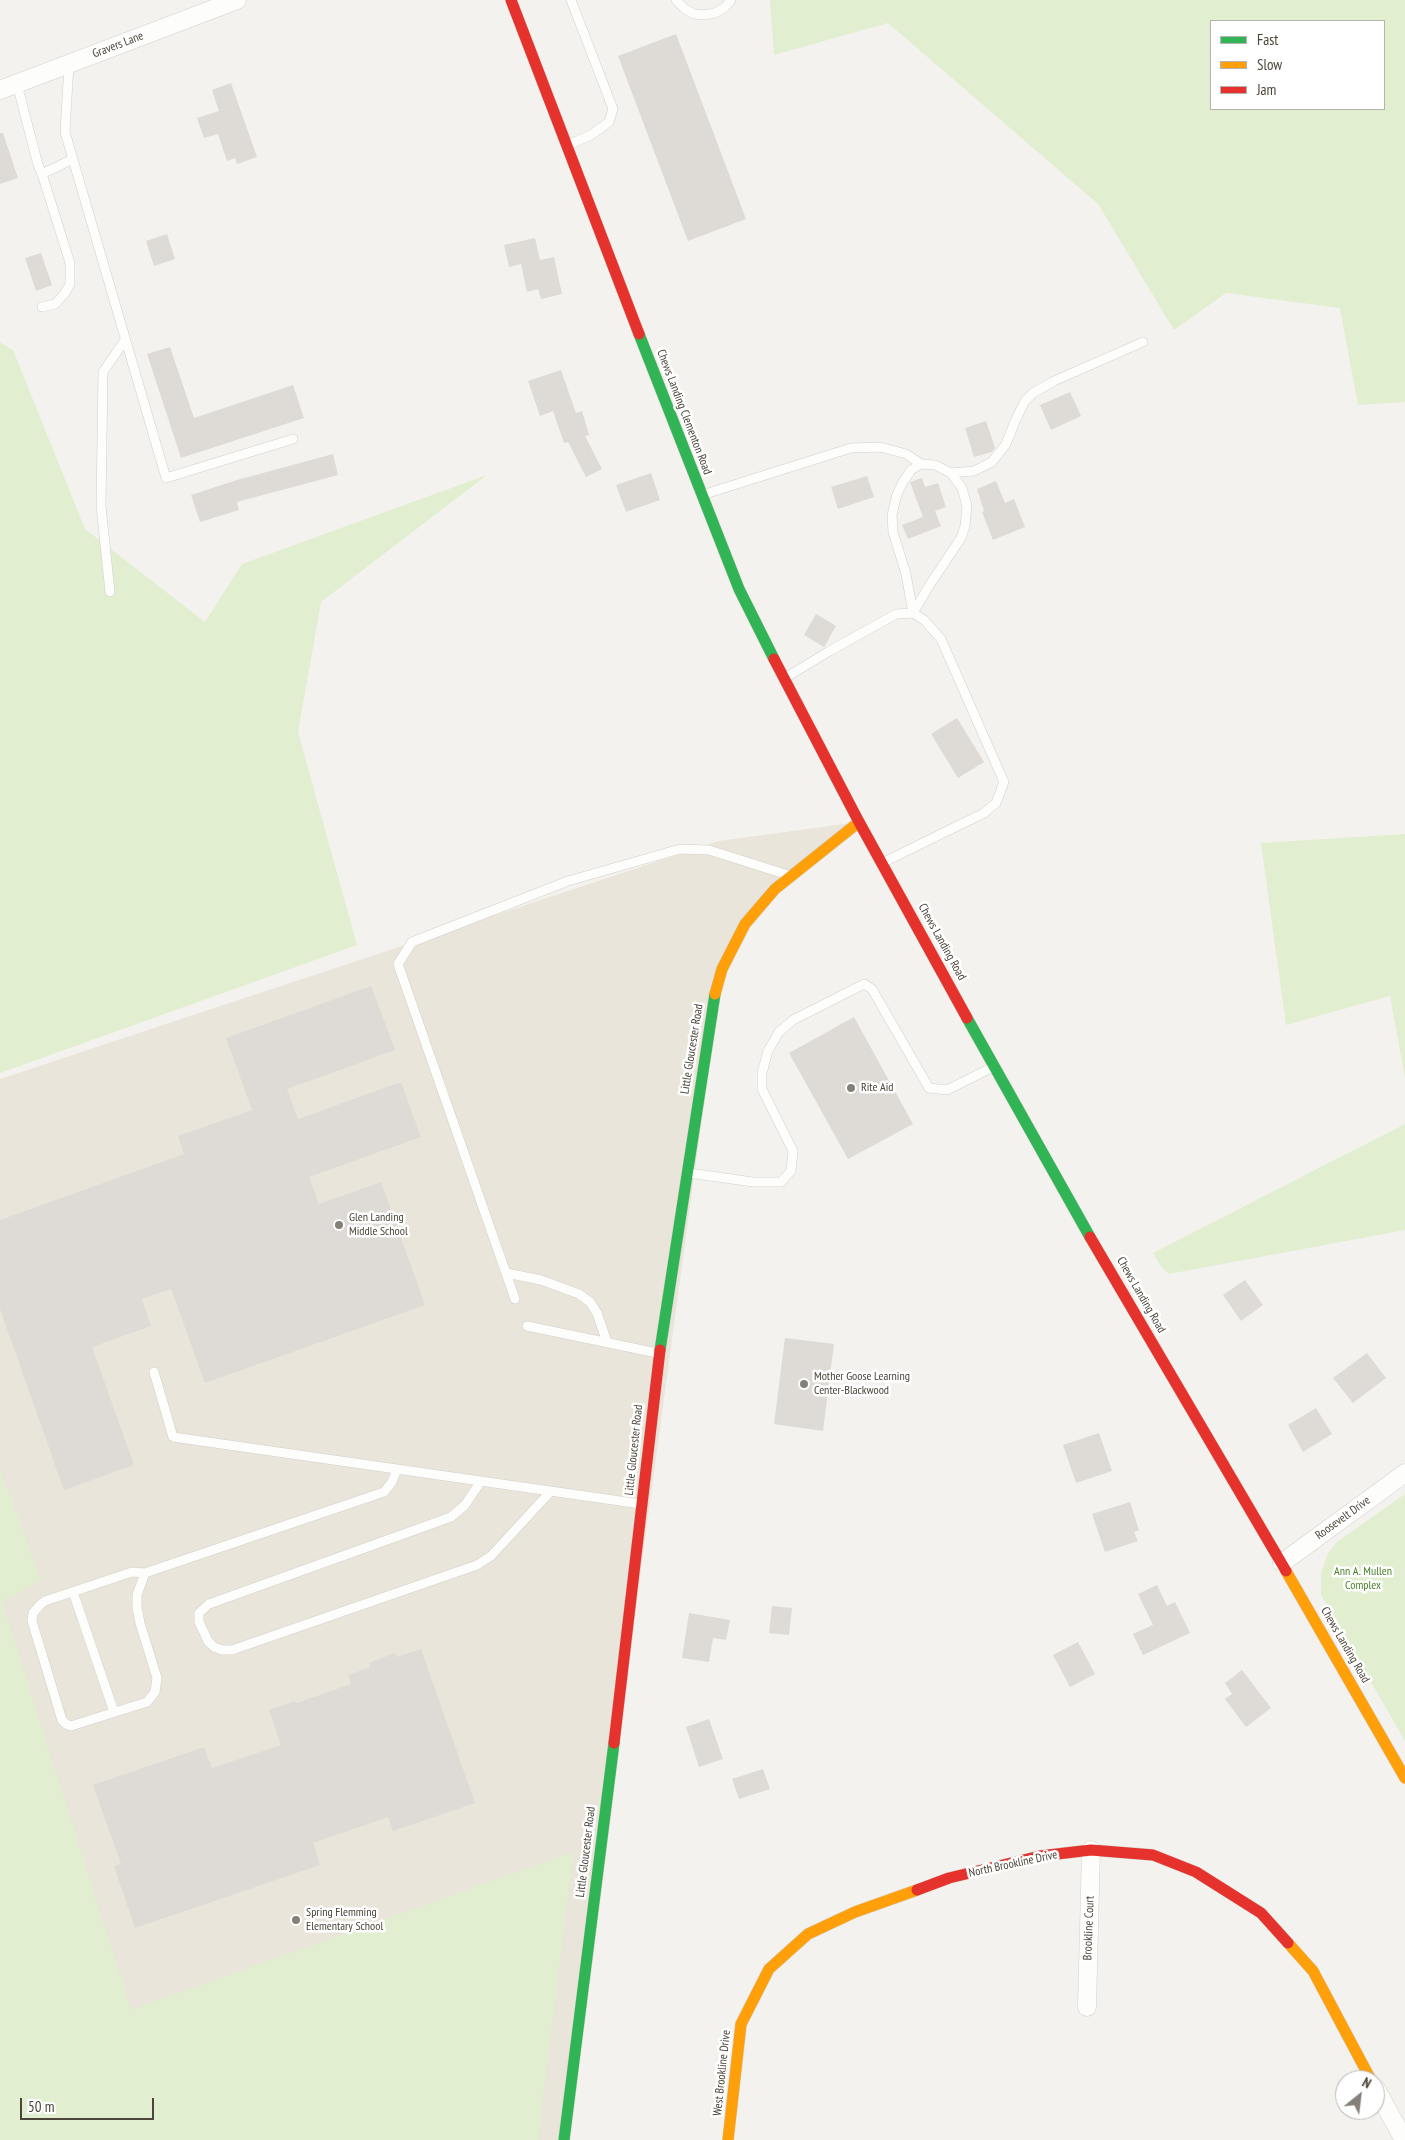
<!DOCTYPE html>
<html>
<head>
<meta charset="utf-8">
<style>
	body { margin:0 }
	#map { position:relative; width:1405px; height:2140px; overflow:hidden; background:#f4f2ee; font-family:"PT Sans Narrow",sans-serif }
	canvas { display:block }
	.legend { position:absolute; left:1210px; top:20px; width:175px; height:90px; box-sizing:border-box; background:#fff; border:1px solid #b7b4b0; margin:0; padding:6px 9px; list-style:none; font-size:15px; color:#4b4439 }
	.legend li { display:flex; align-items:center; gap:10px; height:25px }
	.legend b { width:25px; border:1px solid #b7b4b0 }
	.north { position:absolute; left:1335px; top:2070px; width:50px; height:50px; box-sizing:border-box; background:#fff; border:1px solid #b7b4b0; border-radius:50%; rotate:29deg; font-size:14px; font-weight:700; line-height:20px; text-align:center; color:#4b4439 }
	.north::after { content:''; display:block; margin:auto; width:18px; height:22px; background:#868178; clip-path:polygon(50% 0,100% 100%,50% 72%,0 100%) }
	.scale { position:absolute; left:20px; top:2098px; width:134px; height:22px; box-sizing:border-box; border:2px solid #4b4439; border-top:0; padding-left:6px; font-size:15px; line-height:18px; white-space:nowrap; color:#4b4439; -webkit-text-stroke:4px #fff; paint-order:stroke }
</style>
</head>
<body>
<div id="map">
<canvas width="1405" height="2140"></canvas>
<ul class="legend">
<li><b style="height:6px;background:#30b455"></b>Fast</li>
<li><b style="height:6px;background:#ff9f0a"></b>Slow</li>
<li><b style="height:6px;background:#e5322d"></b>Jam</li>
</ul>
<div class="north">N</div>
<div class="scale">50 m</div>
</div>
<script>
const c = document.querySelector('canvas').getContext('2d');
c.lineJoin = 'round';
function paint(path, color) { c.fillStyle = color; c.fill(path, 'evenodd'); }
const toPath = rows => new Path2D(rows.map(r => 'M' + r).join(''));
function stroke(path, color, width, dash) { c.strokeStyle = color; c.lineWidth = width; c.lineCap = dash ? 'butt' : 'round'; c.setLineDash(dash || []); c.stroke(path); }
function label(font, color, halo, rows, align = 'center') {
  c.font = font + ' "PT Sans Narrow",sans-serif'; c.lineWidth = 5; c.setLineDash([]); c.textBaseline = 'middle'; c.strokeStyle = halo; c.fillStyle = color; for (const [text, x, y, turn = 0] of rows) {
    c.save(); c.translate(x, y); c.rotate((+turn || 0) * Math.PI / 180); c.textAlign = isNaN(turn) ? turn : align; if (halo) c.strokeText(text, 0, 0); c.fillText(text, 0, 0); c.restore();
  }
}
paint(toPath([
	[859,822,775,889,722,969,564,2140,0,2140,0,1079,719,841]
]), '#eae5da');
paint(toPath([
	[770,0,1405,0,1405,402,1358,405,1340,308,1226,293,1174,330,1098,204,888,23,774,55],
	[1211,21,1384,21,1384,109,1211,109],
	[0,342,13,350,85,529,205,622,242,564,487,475,321,602,298,732,357,945,0,1073],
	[1405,834,1405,1078,1390,996,1286,1025,1261,843],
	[1405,1124,1405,1230,1169,1274,1162,1268,1153,1253],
	[0,1469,41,1580,2,1602,131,2010,573,1852,538,2140,0,2140],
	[1405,1494,1405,1741,1321,1595,1321,1573,1328,1553,1337,1542]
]), '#e1eecf');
paint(toPath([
	[676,34,746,219,688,241,618,56],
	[231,83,257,157,237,164,235,158,227,161,218,134,204,138,197,118,219,111,212,90],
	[0,133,3,133,18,178,0,184],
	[167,234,175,259,154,266,146,241],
	[535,238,540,260,554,257,562,294,541,299,538,289,527,292,521,264,509,267,504,245],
	[41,253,52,285,36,291,25,258],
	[170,347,194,418,293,385,304,418,181,458,147,354],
	[561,370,576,413,582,411,589,435,585,436,602,469,586,477,568,442,564,443,553,411,540,416,528,381],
	[1070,392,1081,416,1051,430,1040,405],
	[986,421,995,448,992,452,974,457,965,428],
	[333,454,338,475,237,502,239,510,200,522,191,495,237,480],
	[651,473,660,500,626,512,616,485],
	[867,476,874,497,838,509,831,487],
	[922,478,925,487,938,483,946,507,935,511,941,526,908,539,902,525,923,517,910,482],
	[996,481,1005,503,1014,499,1025,527,993,540,982,512,984,511,977,489],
	[816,614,836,626,824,647,804,635],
	[957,718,984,762,958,778,931,734],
	[371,986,395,1050,287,1089,298,1119,401,1082,421,1137,309,1177,319,1204,381,1182,425,1305,205,1383,171,1289,142,1299,151,1326,92,1347,134,1465,64,1490,0,1309,0,1220,184,1154,178,1136,252,1110,226,1038],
	[854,1017,913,1124,848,1159,789,1053],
	[1245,1280,1263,1305,1241,1321,1223,1295],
	[785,1338,834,1344,823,1431,774,1424],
	[1367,1353,1386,1378,1353,1403,1333,1378],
	[1316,1408,1332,1434,1303,1452,1288,1425],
	[1099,1433,1112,1471,1076,1483,1063,1445],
	[1130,1502,1139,1530,1134,1532,1138,1541,1105,1552,1092,1514],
	[1157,1585,1167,1606,1175,1602,1190,1633,1143,1655,1133,1634,1153,1625,1138,1594],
	[772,1606,792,1608,789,1635,769,1633],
	[689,1613,730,1620,726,1640,713,1638,709,1662,682,1658],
	[1078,1642,1095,1674,1070,1687,1053,1655],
	[421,1649,475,1803,393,1831,388,1817,313,1843,320,1865,135,1928,114,1866,121,1864,93,1785,204,1747,212,1768,281,1745,269,1710,294,1701,297,1703,351,1684,348,1675,370,1667,369,1663,395,1653,397,1657],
	[1242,1670,1271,1708,1246,1727,1225,1699,1232,1694,1225,1683],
	[709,1719,723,1759,699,1767,686,1727],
	[763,1769,770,1789,739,1799,732,1779]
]), '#dedbd6');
const lane = toPath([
	[676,0,685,9,694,14,704,15,715,13,724,8,731,0],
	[69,64,65,132,166,478,293,439],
	[17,84,38,165,42,174,73,159],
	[568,145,591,135,609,122,613,109,571,0],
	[42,307,55,304,65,293,70,284,70,263,42,174],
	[921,464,935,465,951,473,962,488,967,506,965,526,961,538,929,586,913,613,906,574,893,532,892,515,897,494,903,482,911,470,921,464],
	[951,473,974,471,992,462,1006,444,1016,419,1025,401,1033,393,1054,381,1143,342],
	[702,495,851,448,880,447,906,454,921,464],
	[110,592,101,506,103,372,125,340],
	[785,678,828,652,896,614,913,613,924,620,941,639,1004,782,996,803,984,813,882,863],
	[689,1173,753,1182,781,1182,791,1171,793,1151,762,1089,762,1073,768,1051,779,1032,793,1020,864,984,872,989,929,1088,947,1090,993,1067],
	[506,1273,541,1280,579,1294,590,1302,597,1313,607,1342],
	[515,1299,398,964,412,942,568,881,680,849,709,850,788,875],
	[527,1326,657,1353],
	[154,1372,173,1437,641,1504],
	[481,1481,465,1505,451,1517,209,1604,199,1613,199,1622,208,1641,214,1647,222,1650,232,1650,477,1565,491,1556,551,1491],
	[145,1573,137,1595,137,1608,140,1623,157,1678,155,1692,147,1702,71,1726,66,1724,62,1720,32,1621,33,1613,40,1605,45,1601,132,1572,145,1573,384,1492,392,1482,397,1469],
	[73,1592,114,1712]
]);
const street = toPath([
	[0,90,237,0],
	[1282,1563,1405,1473],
	[1087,2007,1091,1850],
	[1375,2087,1404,2140]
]);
const fast = toPath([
	[639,334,739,589,774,659],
	[967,1018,1090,1237],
	[660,1350,715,994],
	[564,2140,614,1743]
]);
const slow = toPath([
	[715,994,722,969,745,924,775,889,859,822],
	[1286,1571,1405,1778],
	[1288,1943,1313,1971,1371,2080],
	[728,2140,741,2024,769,1969,808,1934,855,1912,917,1890]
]);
const jam = toPath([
	[511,0,639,334],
	[774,659,859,822,967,1018],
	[1090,1237,1286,1571],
	[614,1743,660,1350],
	[917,1890,949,1878,1040,1856,1091,1850,1153,1855,1196,1872,1261,1913,1288,1943]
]);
stroke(lane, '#d2d0cb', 10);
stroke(street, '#d2d0cb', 19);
stroke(fast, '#d3cfc5', 12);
stroke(slow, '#d3cfc5', 12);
stroke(jam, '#d3cfc5', 12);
stroke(lane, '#fdfdfc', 9);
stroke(street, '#fdfdfc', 18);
stroke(fast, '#30b455', 11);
stroke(slow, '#ff9f0a', 11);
stroke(jam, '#e5322d', 11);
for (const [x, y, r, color] of [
	[851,1088,5,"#868178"],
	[339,1225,5,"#868178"],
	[804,1384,5,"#868178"],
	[296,1920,5,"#868178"]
]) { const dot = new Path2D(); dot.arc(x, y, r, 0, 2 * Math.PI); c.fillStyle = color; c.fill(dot); stroke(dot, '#fff', 2); }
label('12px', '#4b4439', '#fff', [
	["Gravers Lane",118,45,-21],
	["Chews Landing Clementon Road",684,412,69],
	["Chews Landing Road",942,942,61],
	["Little Gloucester Road",692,1049,-81],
	["Chews Landing Road",1141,1295,60],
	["Little Gloucester Road",634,1450,-84],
	["Roosevelt Drive",1343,1518,-36],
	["Chews Landing Road",1345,1645,60],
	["Little Gloucester Road",586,1852,-83],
	["North Brookline Drive",1013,1864,-12],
	["Brookline Court",1089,1928,-88],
	["West Brookline Drive",722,2073,-84]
]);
label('12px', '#4b4439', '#fff', [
	["Rite Aid",861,1088],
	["Glen Landing",349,1218],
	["Middle School",349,1232],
	["Mother Goose Learning",814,1377],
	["Center-Blackwood",814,1391],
	["Spring Flemming",306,1913],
	["Elementary School",306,1927]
], 'left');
label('12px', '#4a7f2a', '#fff', [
	["Ann A. Mullen",1363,1572],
	["Complex",1363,1586]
]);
</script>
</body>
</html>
